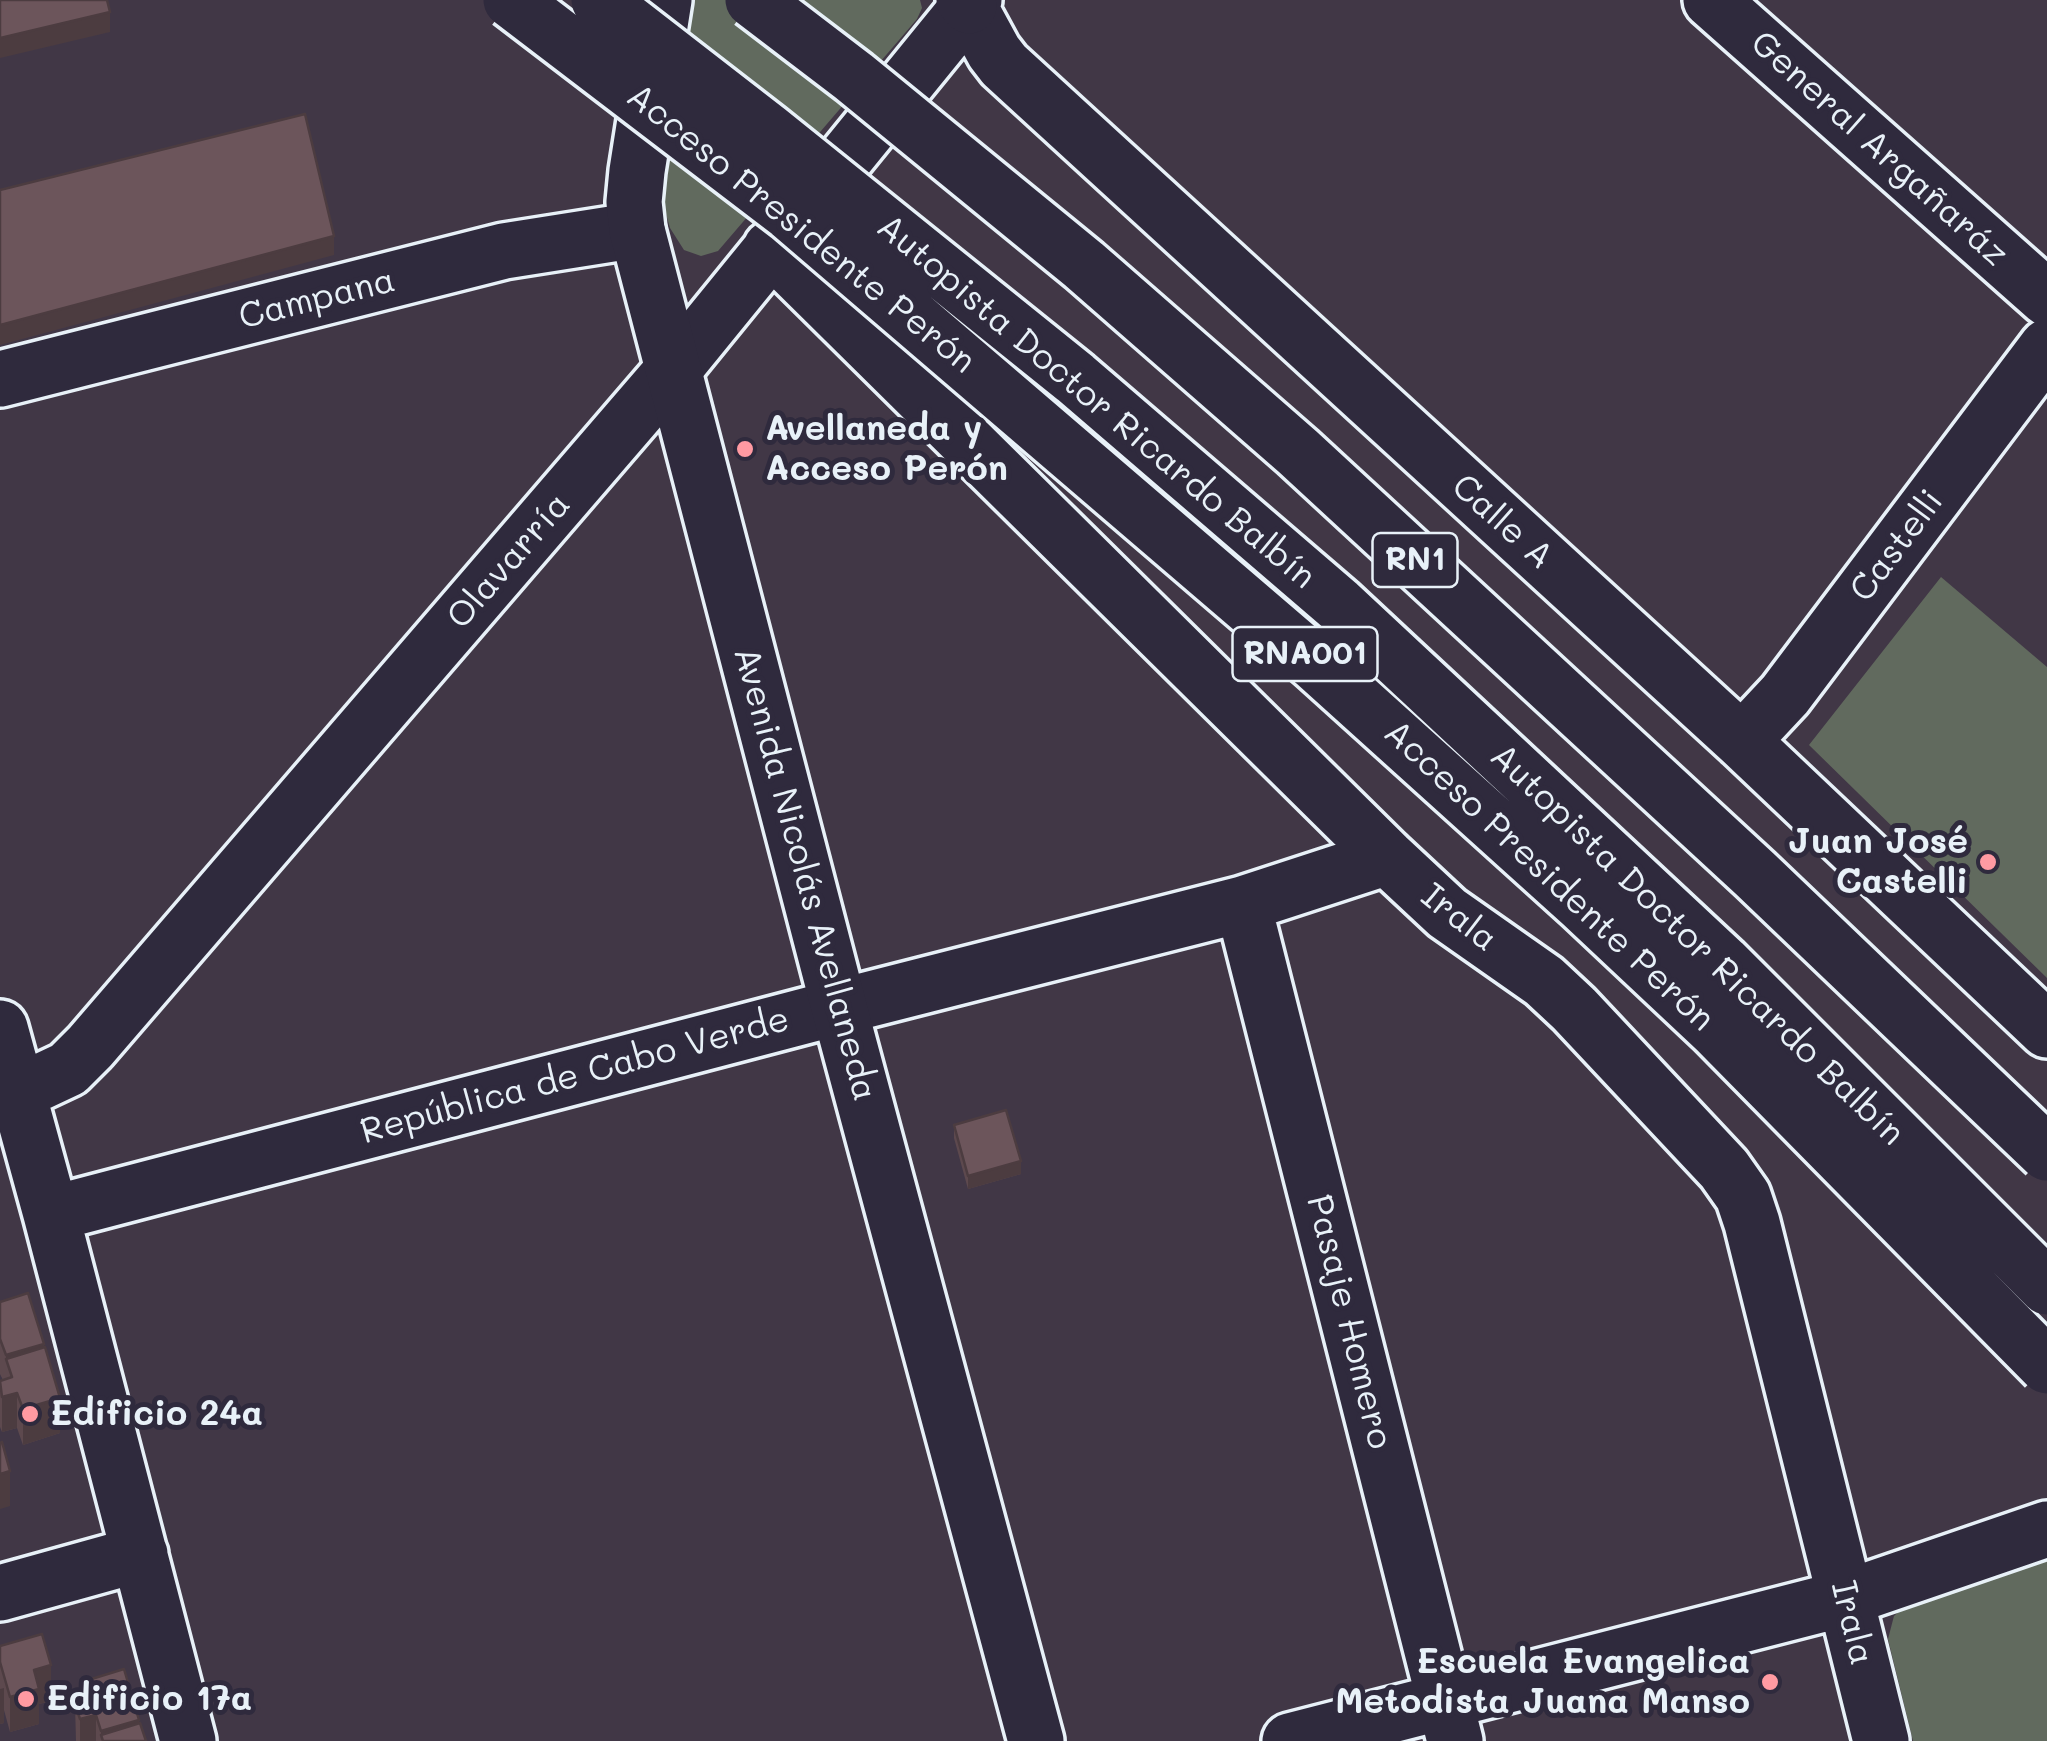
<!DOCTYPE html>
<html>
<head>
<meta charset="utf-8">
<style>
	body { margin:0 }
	canvas { display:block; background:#413746 }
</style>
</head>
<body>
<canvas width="2047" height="1741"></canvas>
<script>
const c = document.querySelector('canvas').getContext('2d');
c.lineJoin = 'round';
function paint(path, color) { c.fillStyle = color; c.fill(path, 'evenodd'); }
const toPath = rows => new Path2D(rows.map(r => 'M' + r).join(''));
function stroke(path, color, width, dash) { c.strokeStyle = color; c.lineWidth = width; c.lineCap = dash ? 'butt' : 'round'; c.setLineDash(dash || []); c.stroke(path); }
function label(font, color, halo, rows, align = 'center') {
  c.font = font + ' Mali,sans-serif'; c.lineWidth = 10; c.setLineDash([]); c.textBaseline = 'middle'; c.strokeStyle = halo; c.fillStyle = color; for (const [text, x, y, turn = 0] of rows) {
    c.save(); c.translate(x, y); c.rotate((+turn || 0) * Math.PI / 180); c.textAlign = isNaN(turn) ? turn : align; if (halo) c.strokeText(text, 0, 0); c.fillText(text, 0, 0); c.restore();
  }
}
paint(toPath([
	[684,0,920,0,922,8,917,19,718,251,701,256,684,250,670,228,660,193],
	[1941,577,2047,667,2047,978,1809,745],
	[2047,1550,2047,1741,1913,1741,1888,1639,1894,1616,1918,1593]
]), '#616a5e');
const minor = toPath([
	[1711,0,2047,298],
	[969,6,994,52,1004,65,1742,741,2047,1030],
	[771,248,1387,857,1447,913,1544,981,1574,1009,1724,1169,1743,1196,1752,1223,1881,1741],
	[0,379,504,251,637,230],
	[1742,741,1785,695,2047,347],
	[1243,904,1455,1741],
	[0,1028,51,1214,188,1741],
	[17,1093,68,1069,90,1047,673,370,974,0],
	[51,1214,839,1007,1243,904,1387,857],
	[0,1593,140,1554],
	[1290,1741,1846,1598,2047,1529]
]);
const major = toPath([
	[664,0,637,171,634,202,637,230,839,1007,1036,1741],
	[964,0,969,6]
]);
stroke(minor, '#e8f1f8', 62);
stroke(major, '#e8f1f8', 62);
stroke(minor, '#2f2a3d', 55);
stroke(major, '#2f2a3d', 55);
const highwayBridge = toPath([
	[511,0,790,213,1315,663,1582,904,1716,1030,2047,1366],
	[599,0,768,131,1075,378,1338,604,1723,963,2047,1287],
	[753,0,854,77,1084,265,1298,452,1755,874,2047,1153]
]);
stroke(highwayBridge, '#e8f1f8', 62, []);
stroke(highwayBridge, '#2f2a3d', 55);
paint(toPath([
	[954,1125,1021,1174,968,1189,954,1138],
	[0,1302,44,1347,60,1433,23,1445,17,1428,2,1432,0,1427,0,1381,3,1380,0,1374],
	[0,1646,51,1701,39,1704,39,1724,10,1732,4,1710,4,1723,0,1724],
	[85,1681,139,1723,146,1741,76,1741,75,1704,85,1701]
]), '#5d494e');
paint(toPath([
	[110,12,110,32,0,58,0,38],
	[334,236,334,255,0,345,0,325],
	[1021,1161,1021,1174,968,1189,968,1176],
	[44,1344,44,1380,12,1377,6,1359,6,1390,6,1355],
	[17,1393,17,1428,2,1432,2,1397],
	[60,1398,60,1433,23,1445,23,1409],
	[10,1471,10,1506,0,1509,0,1474],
	[51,1665,51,1701,39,1704,39,1724,10,1732,10,1697,34,1670],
	[4,1688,4,1723,0,1724,0,1689],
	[96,1715,96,1741,80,1741,80,1719],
	[139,1720,139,1741,101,1735,101,1741,101,1731]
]), '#4c3c40');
const building = toPath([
	[0,0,107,0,110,12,0,38,0,0],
	[305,114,334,236,0,325,0,190,305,114],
	[1006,1110,1021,1161,968,1176,954,1125,1006,1110],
	[28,1293,44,1344,6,1355,0,1339,0,1302,28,1293],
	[45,1347,60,1398,23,1409,17,1393,2,1397,0,1381,12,1377,6,1359,45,1347],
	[2,1442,10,1471,0,1474,0,1443,2,1442],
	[42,1634,51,1665,34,1670,39,1689,10,1697,0,1662,0,1646,42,1634],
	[124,1669,139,1720,101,1731,96,1715,80,1719,75,1704,90,1699,85,1681,124,1669],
	[140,1723,146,1741,103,1741,101,1735,140,1723]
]);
paint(building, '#6c555b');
stroke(building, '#4c3c40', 2.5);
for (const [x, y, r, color] of [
	[745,449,10,"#ff9aa2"],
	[1988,862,10,"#ff9aa2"],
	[30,1414,10,"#ff9aa2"],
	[1770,1682,10,"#ff9aa2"],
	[26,1699,10,"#ff9aa2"]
]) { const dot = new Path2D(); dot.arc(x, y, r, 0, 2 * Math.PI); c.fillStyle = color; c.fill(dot); stroke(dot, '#2f2a3d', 4); }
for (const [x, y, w] of [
	[1415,560,85],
	[1305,654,145]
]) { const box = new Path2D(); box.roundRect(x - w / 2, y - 27, w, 54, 8); c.fillStyle = '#2f2a3d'; c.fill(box); stroke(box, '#e8f1f8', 2.5); }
label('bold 32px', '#e8f1f8', null, [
	["RN1",1415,560],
	["RNA001",1305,654]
]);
label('35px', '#e8f1f8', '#2f2a3d', [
	["General Argañaráz",1879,149,42],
	["Acceso Presidente Perón",801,229,39],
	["Campana",317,299,-14],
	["Autopista Doctor Ricardo Balbín",1096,402,40],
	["Calle A",1502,522,42],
	["Castelli",1897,546,-53],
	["Olavarría",509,561,-49],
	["Avenida Nicolás Avellaneda",805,874,75],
	["Acceso Presidente Perón",1549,876,43],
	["Irala",1459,918,38],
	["Autopista Doctor Ricardo Balbín",1697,945,44],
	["República de Cabo Verde",575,1076,-15],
	["Pasaje Homero",1349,1322,76],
	["Irala",1852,1623,76]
]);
label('bold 35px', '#e8f1f8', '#2f2a3d', [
	["Avellaneda y",765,429],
	["Acceso Perón",765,469],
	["Juan José",1968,842,"right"],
	["Castelli",1968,882,"right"],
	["Edificio 24a",50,1414],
	["Escuela Evangelica",1750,1662,"right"],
	["Metodista Juana Manso",1750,1702,"right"],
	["Edificio 17a",46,1699]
], 'left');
</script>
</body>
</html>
